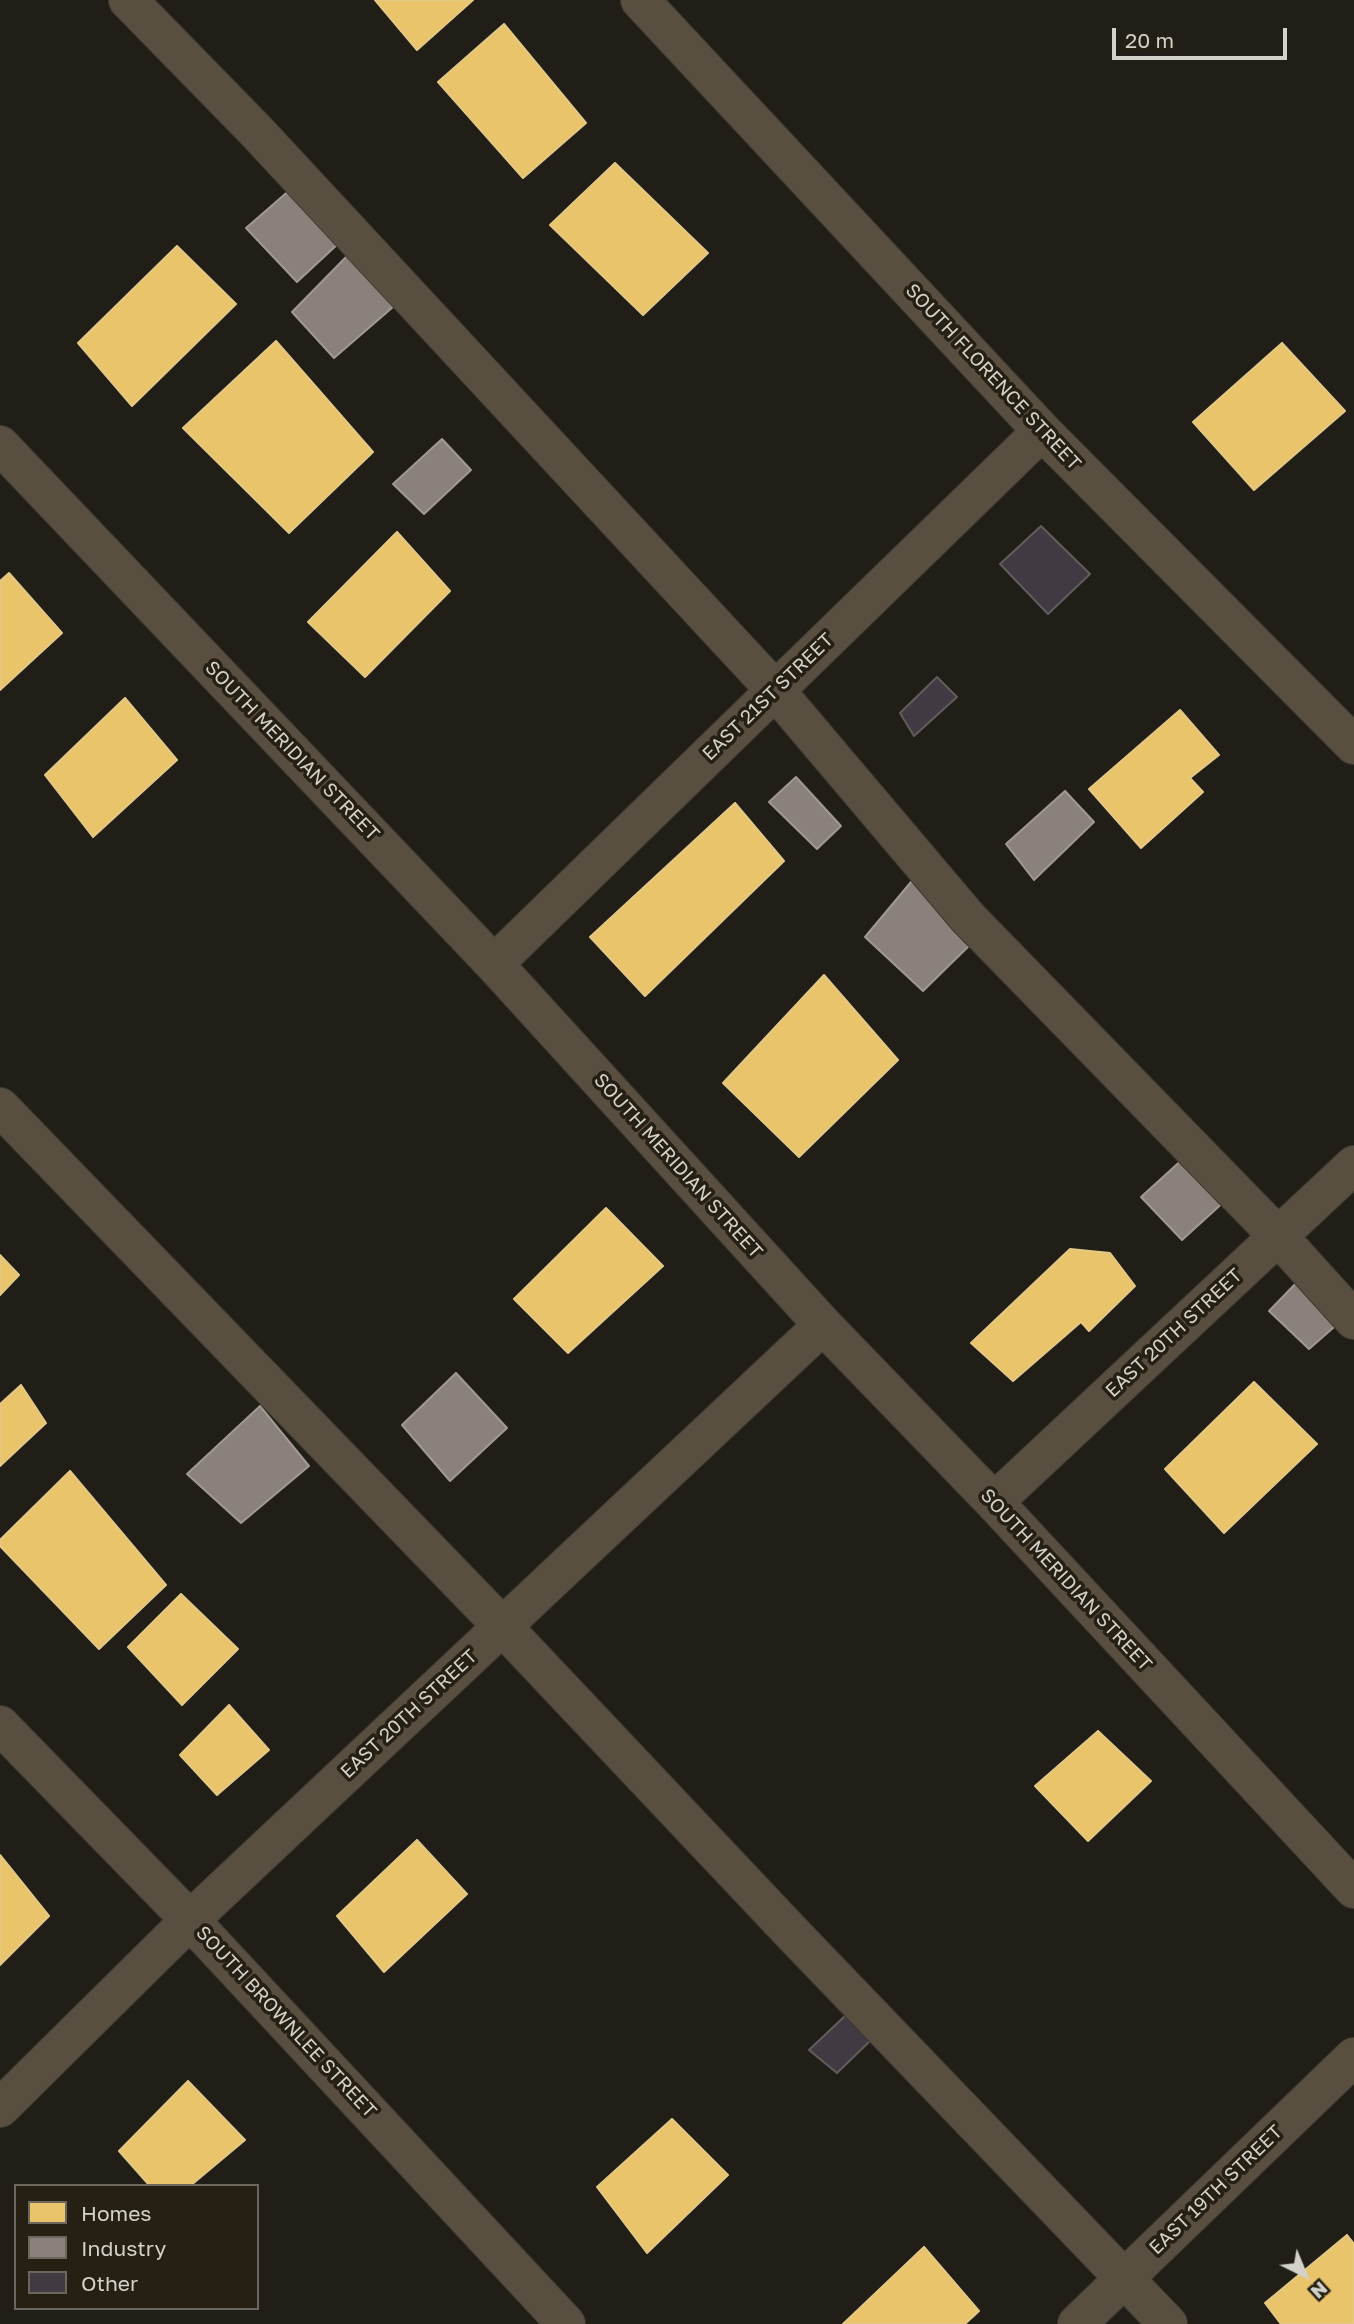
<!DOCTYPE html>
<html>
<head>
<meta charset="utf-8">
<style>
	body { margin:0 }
	#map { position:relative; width:1354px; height:2324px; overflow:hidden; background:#211e17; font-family:"Golos Text",sans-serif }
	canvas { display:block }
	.legend { position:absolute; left:14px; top:2184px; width:245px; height:126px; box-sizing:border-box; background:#252013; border:2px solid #6b675c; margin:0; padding:9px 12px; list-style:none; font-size:21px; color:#d4d1c9 }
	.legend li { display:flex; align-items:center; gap:14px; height:35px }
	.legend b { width:35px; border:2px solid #6b675c }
	.north { position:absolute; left:1270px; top:2240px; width:70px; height:70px; -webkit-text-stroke:5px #252013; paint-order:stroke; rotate:137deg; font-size:19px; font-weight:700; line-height:28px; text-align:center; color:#d4d1c9 }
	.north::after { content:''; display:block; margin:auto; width:24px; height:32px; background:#d4d1c9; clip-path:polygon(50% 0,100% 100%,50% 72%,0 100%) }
	.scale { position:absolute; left:1112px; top:28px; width:175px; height:32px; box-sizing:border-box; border:4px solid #d4d1c9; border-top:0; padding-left:9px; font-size:21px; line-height:24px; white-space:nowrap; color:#d4d1c9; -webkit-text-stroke:5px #252013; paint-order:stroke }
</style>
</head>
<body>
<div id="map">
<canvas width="1354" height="2324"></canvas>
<ul class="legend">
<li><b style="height:19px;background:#e9c46a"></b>Homes</li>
<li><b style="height:19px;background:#8a817c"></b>Industry</li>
<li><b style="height:19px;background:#423a42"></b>Other</li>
</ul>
<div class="north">N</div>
<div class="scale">20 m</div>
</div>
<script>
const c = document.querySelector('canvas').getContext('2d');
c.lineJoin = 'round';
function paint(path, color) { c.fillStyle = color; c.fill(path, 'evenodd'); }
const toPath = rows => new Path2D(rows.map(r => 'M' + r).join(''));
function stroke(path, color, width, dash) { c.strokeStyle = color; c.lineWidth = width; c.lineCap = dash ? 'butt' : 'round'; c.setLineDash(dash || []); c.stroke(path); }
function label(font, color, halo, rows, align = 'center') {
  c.font = font + ' "Golos Text",sans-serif'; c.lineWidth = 7; c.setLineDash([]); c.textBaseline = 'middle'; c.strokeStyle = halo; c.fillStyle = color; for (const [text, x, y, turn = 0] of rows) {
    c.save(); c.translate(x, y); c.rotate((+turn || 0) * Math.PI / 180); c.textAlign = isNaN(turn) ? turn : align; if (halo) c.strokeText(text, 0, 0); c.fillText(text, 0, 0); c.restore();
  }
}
const homes = toPath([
	[375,0,473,0,417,50,375,0],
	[504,24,586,123,523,178,438,82,504,24],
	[615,163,708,253,643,315,550,225,615,163],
	[177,246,236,304,132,406,78,343,177,246],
	[276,341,373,452,289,533,183,428,276,341],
	[1282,343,1345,411,1254,490,1193,422,1282,343],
	[397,532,450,591,365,677,308,622,397,532],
	[9,573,62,633,0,690,0,581,9,573],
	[125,698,177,760,93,837,45,775,125,698],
	[1180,710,1219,755,1190,778,1203,792,1141,848,1089,789,1180,710],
	[735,803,784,861,645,996,590,937,735,803],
	[824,975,898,1060,799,1157,723,1083,824,975],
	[606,1208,663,1266,568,1353,514,1299,606,1208],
	[1070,1249,1110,1253,1135,1286,1089,1331,1081,1322,1013,1381,971,1343,1070,1249],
	[0,1255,19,1275,0,1295,0,1255],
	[1254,1382,1317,1444,1224,1533,1165,1469,1254,1382],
	[21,1385,46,1423,0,1466,0,1404,21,1385],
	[70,1471,166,1585,99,1649,0,1546,0,1540,70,1471],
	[181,1594,238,1649,182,1705,128,1647,181,1594],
	[229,1705,269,1750,217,1795,180,1755,229,1705],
	[1098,1731,1151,1781,1088,1841,1035,1786,1098,1731],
	[417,1840,467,1894,384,1972,337,1916,417,1840],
	[0,1855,49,1916,0,1965,0,1855],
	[188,2081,245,2140,190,2186,150,2186,119,2151,188,2081],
	[672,2119,728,2175,647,2253,597,2187,672,2119],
	[1347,2235,1354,2244,1354,2324,1281,2324,1265,2303,1347,2235],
	[924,2247,979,2311,965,2324,843,2324,924,2247]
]);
paint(homes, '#e9c46a');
stroke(homes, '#e3c886', 2);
const industry = toPath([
	[292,188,340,242,297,282,246,228,292,188],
	[348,255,393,307,334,358,292,312,348,255],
	[442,439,471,470,424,514,393,484,442,439],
	[796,777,841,826,817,849,769,802,796,777],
	[1065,791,1094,822,1034,880,1006,844,1065,791],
	[916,876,976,939,923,991,865,937,916,876],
	[1185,1157,1227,1199,1182,1240,1141,1197,1185,1157],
	[1301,1278,1341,1321,1309,1349,1269,1311,1301,1278],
	[456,1373,507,1428,450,1481,402,1425,456,1373],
	[260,1406,309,1466,241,1523,187,1474,260,1406]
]);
paint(industry, '#8a817c');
stroke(industry, '#a09993', 2);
const building = toPath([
	[1041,526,1090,574,1048,614,1000,564,1041,526],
	[937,677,957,697,914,736,900,713,937,677],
	[847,2014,871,2040,837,2073,809,2050,847,2014]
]);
paint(building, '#423a42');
stroke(building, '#605d5d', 2);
const minor = toPath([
	[128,0,257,132,775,690,968,918,1278,1236,1354,1320],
	[640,0,1042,431,1354,745],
	[0,445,494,964,823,1325,994,1502,1354,1889],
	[494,964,1042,431],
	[0,1107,503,1627,792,1933,1168,2324],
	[994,1502,1354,1165],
	[0,1725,190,1920,566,2324],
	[0,2108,190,1920,823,1325],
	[1077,2324,1354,2057]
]);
stroke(minor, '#3d3a34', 40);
stroke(minor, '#594f41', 38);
label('19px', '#d4d1c9', '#252013', [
	["SOUTH FLORENCE STREET",993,377,47],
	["EAST 21ST STREET",768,697,-44],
	["SOUTH MERIDIAN STREET",292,751,46],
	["SOUTH MERIDIAN STREET",678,1166,48],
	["EAST 20TH STREET",1174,1333,-43],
	["SOUTH MERIDIAN STREET",1066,1580,47],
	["EAST 20TH STREET",409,1714,-43],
	["SOUTH BROWNLEE STREET",286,2022,47],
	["EAST 19TH STREET",1216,2190,-44]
]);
</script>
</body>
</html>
